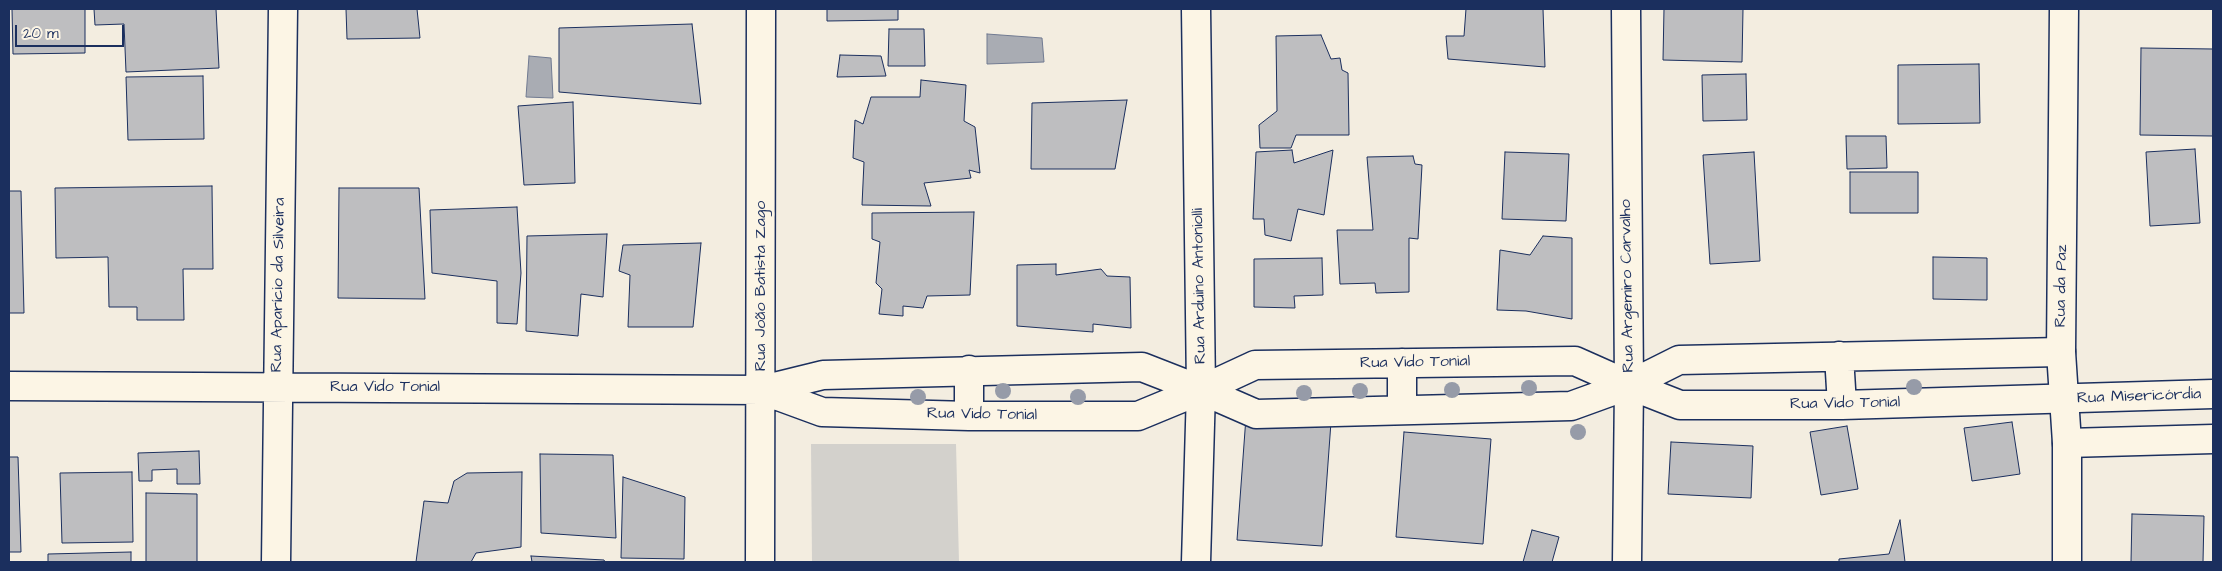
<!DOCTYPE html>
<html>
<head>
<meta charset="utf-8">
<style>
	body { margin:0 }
	#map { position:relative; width:2222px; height:571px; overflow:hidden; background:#f3ede0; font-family:"Architects Daughter",sans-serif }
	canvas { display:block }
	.frame { position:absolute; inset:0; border:10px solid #1b2f5e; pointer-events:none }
	.scale { position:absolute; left:15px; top:25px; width:109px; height:22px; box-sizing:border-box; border:2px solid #1b2f5e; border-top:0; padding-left:6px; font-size:15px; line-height:18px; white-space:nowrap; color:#1b2f5e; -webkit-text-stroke:4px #fcf5e5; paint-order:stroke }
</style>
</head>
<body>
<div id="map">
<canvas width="2222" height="571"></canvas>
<div class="frame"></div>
<div class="scale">20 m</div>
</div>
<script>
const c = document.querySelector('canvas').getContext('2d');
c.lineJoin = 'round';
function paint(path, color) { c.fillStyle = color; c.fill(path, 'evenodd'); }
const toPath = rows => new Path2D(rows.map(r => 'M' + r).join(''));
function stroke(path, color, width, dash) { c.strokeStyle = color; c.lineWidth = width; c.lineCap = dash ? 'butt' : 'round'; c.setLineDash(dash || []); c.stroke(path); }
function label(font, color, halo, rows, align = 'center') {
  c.font = font + ' "Architects Daughter",sans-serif'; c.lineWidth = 4.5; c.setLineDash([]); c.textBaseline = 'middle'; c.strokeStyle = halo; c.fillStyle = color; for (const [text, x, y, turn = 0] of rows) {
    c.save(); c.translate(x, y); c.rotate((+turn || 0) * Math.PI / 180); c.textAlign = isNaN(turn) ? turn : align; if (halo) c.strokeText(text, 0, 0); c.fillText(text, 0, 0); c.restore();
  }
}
paint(toPath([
	[811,444,956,444,959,562,812,562]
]), '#d3d1cc');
const water = toPath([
	[987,34,1042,38,1044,62,987,64,987,34],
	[529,56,551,58,553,98,526,97,529,56]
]);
paint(water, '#a9acb3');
stroke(water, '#707a91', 1);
const building = toPath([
	[12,9,85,9,85,53,13,54,12,9],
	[94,9,216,9,219,68,126,72,124,24,95,25,94,9],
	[346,9,417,9,420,38,347,39,346,9],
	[827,9,898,9,898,20,827,21,827,9],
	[1466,9,1543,9,1545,67,1448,59,1446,36,1464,36,1466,9],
	[1664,9,1743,9,1742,62,1663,60,1664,9],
	[692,24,701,104,559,92,559,28,692,24],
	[889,29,924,29,925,66,888,66,889,29],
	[1321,35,1331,59,1340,58,1342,70,1348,73,1349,135,1296,135,1291,148,1260,148,1259,125,1277,111,1276,36,1321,35],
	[2141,48,2213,49,2213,136,2140,135,2141,48],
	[840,55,881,56,886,76,837,77,840,55],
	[1979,64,1980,123,1898,124,1898,65,1979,64],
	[1746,74,1747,120,1703,121,1702,75,1746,74],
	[203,76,204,139,128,140,126,77,203,76],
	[921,80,966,85,964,121,975,127,980,173,969,170,971,178,924,183,931,206,862,205,864,162,853,158,855,120,863,124,871,97,920,97,921,80],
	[1127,100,1115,169,1031,169,1032,103,1127,100],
	[573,102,575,183,524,185,518,106,573,102],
	[1846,136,1886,136,1887,168,1847,169,1846,136],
	[2195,149,2200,223,2150,226,2146,152,2195,149],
	[1292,150,1294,163,1333,150,1324,215,1298,209,1291,241,1265,235,1264,219,1253,219,1256,152,1292,150],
	[1505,152,1569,154,1566,221,1502,219,1505,152],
	[1754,152,1760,261,1710,264,1703,155,1754,152],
	[1413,156,1415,164,1422,165,1418,239,1409,238,1409,292,1376,293,1375,283,1340,284,1337,230,1373,230,1367,157,1413,156],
	[1850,172,1918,172,1918,213,1850,213,1850,172],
	[212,186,213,269,183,269,184,320,137,320,137,307,109,307,108,257,56,258,55,188,212,186],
	[339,188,419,188,425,299,338,298,339,188],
	[9,191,21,191,24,313,9,313,9,191],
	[517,207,521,273,517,324,497,323,497,281,432,273,430,210,517,207],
	[974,212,970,295,927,296,923,308,903,306,903,316,879,314,882,289,876,283,880,242,872,239,872,213,974,212],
	[607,234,603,297,581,294,578,336,526,331,527,236,607,234],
	[1543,236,1572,238,1572,319,1526,311,1497,310,1500,250,1530,255,1543,236],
	[701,243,693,327,628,327,630,275,619,271,623,245,701,243],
	[1933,257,1987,258,1987,300,1933,299,1933,257],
	[1322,258,1323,295,1294,296,1295,308,1254,307,1254,259,1322,258],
	[1056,264,1056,275,1101,269,1107,276,1130,277,1131,328,1093,324,1093,332,1017,326,1017,265,1056,264],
	[1246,417,1331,422,1322,546,1237,540,1246,417],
	[2012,422,2020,474,1972,481,1964,428,2012,422],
	[1847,426,1858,489,1821,495,1810,432,1847,426],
	[1404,432,1491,439,1483,544,1396,537,1404,432],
	[1671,442,1753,446,1751,498,1668,494,1671,442],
	[199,451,200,484,177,484,177,469,152,470,152,481,139,481,138,453,199,451],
	[540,454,613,455,616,538,541,533,540,454],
	[9,457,18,457,21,552,9,552,9,457],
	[132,472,133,542,62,543,60,473,132,472],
	[522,472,521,547,476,553,471,562,416,562,424,501,448,503,454,481,467,473,522,472],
	[623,477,685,497,684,559,621,558,623,477],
	[146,493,197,494,197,562,146,562,146,493],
	[2132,514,2204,516,2203,562,2131,562,2132,514],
	[1900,520,1905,562,1839,562,1839,559,1889,554,1900,520],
	[1532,530,1559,537,1552,562,1523,562,1532,530],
	[131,552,131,562,48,562,48,554,131,552],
	[531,556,604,560,605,562,532,562,531,556]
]);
paint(building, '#bebec0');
stroke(building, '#1b2f5e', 1);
const street = toPath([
	[1626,9,1629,385,1627,562],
	[1839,356,1842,405],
	[1402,363,1402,410],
	[9,386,762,390,823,375,1142,367,1201,390,1255,365,1575,361,1629,385,1679,360,2061,352],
	[762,390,822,412,969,416,1138,416,1201,390,1256,414,1571,406,1629,385,1680,405,1842,405,2213,394],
	[969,416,969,370],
	[2067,443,2213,439],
	[276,562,283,9],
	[760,562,761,9],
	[1196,562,1201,390,1196,9]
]);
const secondary = toPath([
	[2064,9,2061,352,2067,443,2067,562]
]);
stroke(street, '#1b2f5e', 31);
stroke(secondary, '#1b2f5e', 31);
stroke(street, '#fcf5e5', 28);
stroke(secondary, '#fcf5e5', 28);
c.fillStyle = '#969ba8';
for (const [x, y] of [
	[1914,387],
	[1529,388],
	[1452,390],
	[1003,391],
	[1360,391],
	[1304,393],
	[918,397],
	[1078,397],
	[1578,432]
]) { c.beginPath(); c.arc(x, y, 8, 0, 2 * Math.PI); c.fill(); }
label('16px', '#1b2f5e', '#fcf5e5', [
	["Rua Aparício da Silveira",279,285,-89],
	["Rua João Batista Zago",762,286,-90],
	["Rua Arduino Antoniolli",1200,286,-91],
	["Rua Argemiro Carvalho",1628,286,-91],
	["Rua da Paz",2062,286,-89],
	["Rua Vido Tonial",1415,363,-1],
	["Rua Vido Tonial",385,388],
	["Rua Misericórdia",2139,397,-2],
	["Rua Vido Tonial",1845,404,-1],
	["Rua Vido Tonial",982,415,1]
]);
</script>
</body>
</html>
